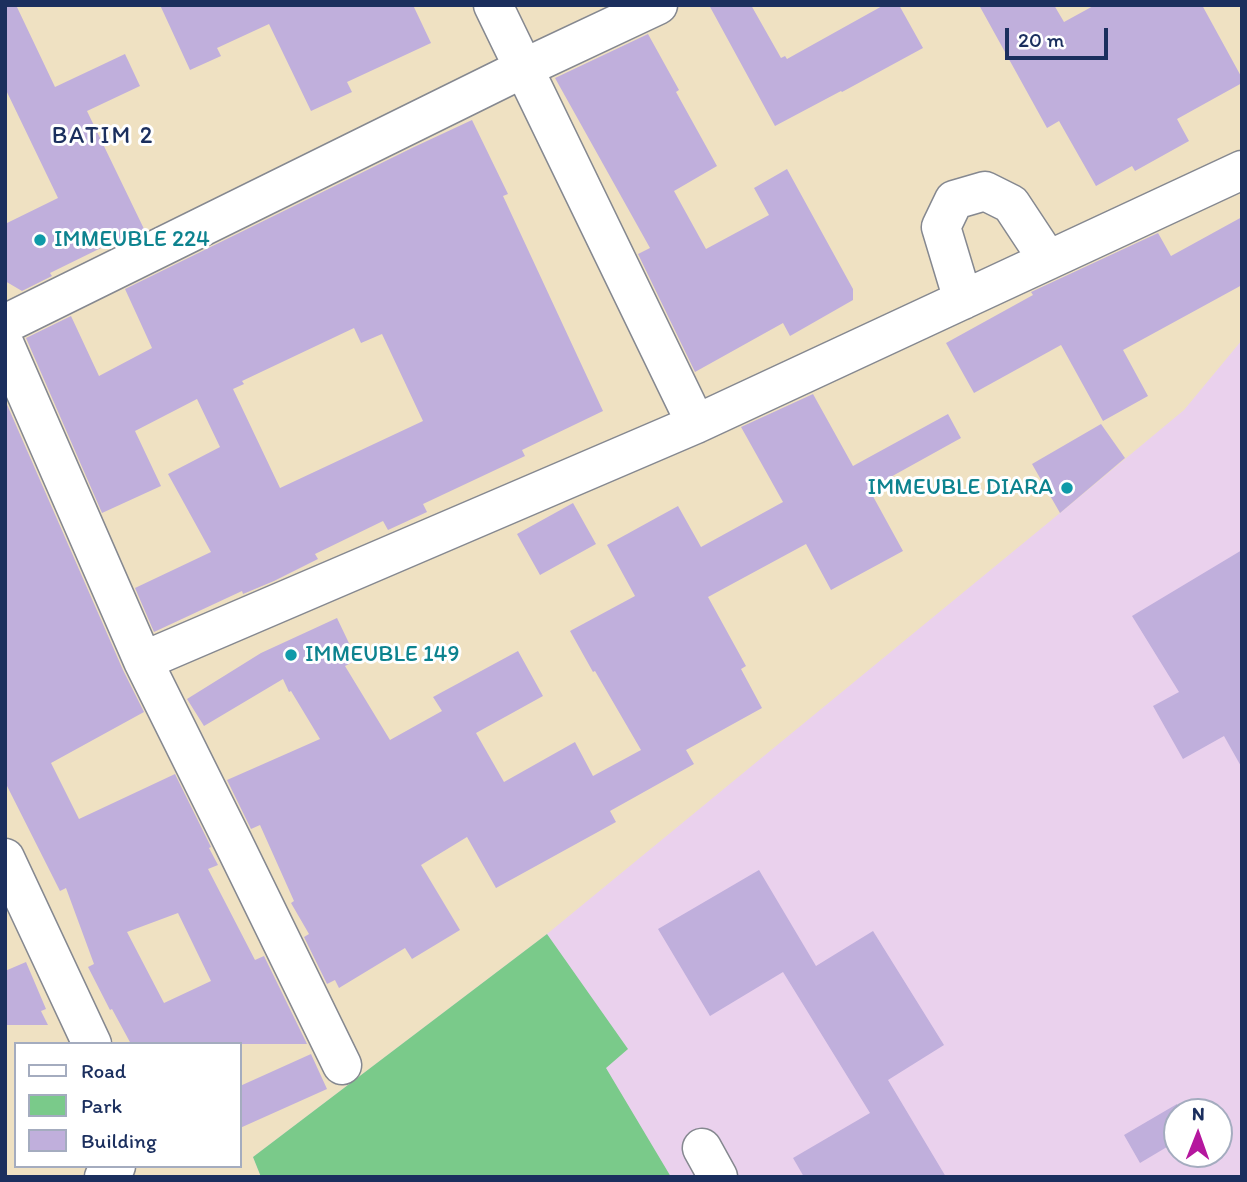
<!DOCTYPE html>
<html>
<head>
<meta charset="utf-8">
<style>
	body { margin:0 }
	#map { position:relative; width:1247px; height:1182px; overflow:hidden; background:#efe1c2; font-family:Itim,sans-serif }
	canvas { display:block }
	.frame { position:absolute; inset:0; border:7px solid #1b2f5e; pointer-events:none }
	.legend { position:absolute; left:14px; top:1042px; width:228px; height:126px; box-sizing:border-box; background:#fff; border:2px solid #a4acbf; margin:0; padding:9px 12px; list-style:none; font-size:21px; color:#1b2f5e }
	.legend li { display:flex; align-items:center; gap:14px; height:35px }
	.legend b { width:35px; border:2px solid #a4acbf }
	.north { position:absolute; left:1163px; top:1098px; width:70px; height:70px; box-sizing:border-box; background:#fff; border:2px solid #a4acbf; border-radius:50%; rotate:1deg; font-size:19px; font-weight:700; line-height:28px; text-align:center; color:#1b2f5e }
	.north::after { content:''; display:block; margin:auto; width:24px; height:32px; background:#b5179e; clip-path:polygon(50% 0,100% 100%,50% 72%,0 100%) }
	.scale { position:absolute; left:1005px; top:28px; width:103px; height:32px; box-sizing:border-box; border:4px solid #1b2f5e; border-top:0; padding-left:9px; font-size:21px; line-height:24px; white-space:nowrap; color:#1b2f5e; -webkit-text-stroke:5px #fff; paint-order:stroke }
</style>
</head>
<body>
<div id="map">
<canvas width="1247" height="1182"></canvas>
<div class="frame"></div>
<ul class="legend">
<li><b style="height:9px;background:#fff"></b>Road</li>
<li><b style="height:19px;background:#7aca8a"></b>Park</li>
<li><b style="height:19px;background:#c0afdc"></b>Building</li>
</ul>
<div class="north">N</div>
<div class="scale">20 m</div>
</div>
<script>
const c = document.querySelector('canvas').getContext('2d');
c.lineJoin = 'round';
function paint(path, color) { c.fillStyle = color; c.fill(path, 'evenodd'); }
const toPath = rows => new Path2D(rows.map(r => 'M' + r).join(''));
function stroke(path, color, width, dash) { c.strokeStyle = color; c.lineWidth = width; c.lineCap = dash ? 'butt' : 'round'; c.setLineDash(dash || []); c.stroke(path); }
function label(font, color, halo, rows, align = 'center') {
  c.font = font + ' Itim,sans-serif'; c.lineWidth = 6; c.setLineDash([]); c.textBaseline = 'middle'; c.strokeStyle = halo; c.fillStyle = color; for (const [text, x, y, turn = 0] of rows) {
    c.save(); c.translate(x, y); c.rotate((+turn || 0) * Math.PI / 180); c.textAlign = isNaN(turn) ? turn : align; if (halo) c.strokeText(text, 0, 0); c.fillText(text, 0, 0); c.restore();
  }
}
paint(toPath([
	[1242,340,1242,1177,261,1177,253,1157,547,934,1060,513,1184,410],
	[1177,1112,1219,1112,1219,1154,1177,1154]
]), '#ead1ed');
paint(toPath([
	[547,934,628,1049,606,1068,671,1177,261,1177,253,1157]
]), '#7aca8a');
paint(toPath([
	[5,5,16,5,55,87,125,54,140,86,87,111,145,231,107,249,105,246,50,273,52,276,22,291,5,281,5,224,58,198,5,88],
	[160,5,413,5,431,43,347,82,352,92,311,111,269,24,217,48,221,56,190,70],
	[709,5,751,5,781,58,785,56,787,59,884,5,899,5,923,48,842,92,841,91,775,126],
	[979,5,1054,5,1064,22,1095,5,1202,5,1242,78,1242,83,1177,119,1189,141,1135,171,1132,166,1096,186,1059,121,1047,128],
	[648,34,679,90,676,92,717,166,674,191,706,249,769,215,754,188,787,169,853,289,853,300,790,336,783,323,695,372,638,254,650,248,555,78],
	[472,120,508,194,503,196,603,411,522,450,525,456,423,504,427,512,388,530,383,521,315,554,318,559,274,581,243,594,242,591,154,632,135,588,211,552,168,474,220,447,197,399,135,431,161,486,102,513,26,338,71,316,99,376,152,348,125,289,414,147],
	[354,328,361,343,382,334,423,421,280,488,233,389,244,384,242,381],
	[1242,217,1242,285,1123,350,1148,396,1103,421,1061,345,974,393,946,343,1033,295,1031,292,1158,233,1171,256],
	[813,394,853,466,948,414,961,438,869,489,903,551,831,590,806,544,708,597,746,666,741,669,762,708,686,750,694,764,610,811,616,822,496,888,467,837,421,865,460,930,412,959,405,948,339,988,335,980,327,984,304,937,309,934,291,903,294,901,260,825,251,829,227,780,320,739,291,691,289,692,283,679,204,726,187,699,261,653,337,618,357,660,345,666,390,740,442,711,433,697,518,651,543,696,476,733,504,782,575,742,593,776,641,750,595,671,593,672,570,631,635,596,607,545,678,506,701,547,783,502,741,427],
	[5,400,123,670,144,712,51,763,79,819,175,774,211,847,209,848,218,865,208,869,255,960,264,956,307,1044,131,1044,112,1009,110,1010,88,967,94,964,66,888,60,891,5,782],
	[178,913,211,981,164,1003,127,932],
	[1101,424,1125,458,1060,513,1032,464],
	[573,503,596,544,540,575,517,534],
	[1242,550,1242,768,1224,736,1183,759,1153,706,1179,692,1132,616],
	[759,870,816,966,873,931,944,1045,888,1080,946,1177,804,1177,793,1158,870,1113,783,972,710,1016,658,929],
	[26,962,46,1009,41,1011,48,1025,5,1025,5,971],
	[311,1054,327,1089,240,1128,240,1086],
	[1177,1104,1177,1141,1140,1163,1124,1135]
]), '#c0afdc');
const minor = toPath([
	[493,5,696,424],
	[963,300,941,227,954,200,985,191,1011,204,1048,260],
	[5,324,524,68,658,5],
	[5,345,143,661,233,842,342,1065],
	[143,661,696,424,1242,170],
	[5,858,92,1044],
	[702,1148,718,1177],
	[104,1177,116,1166]
]);
stroke(minor, '#858890', 41);
stroke(minor, '#fff', 38);
for (const [x, y, r, color] of [
	[40,240,7,"#0f9aa8"],
	[1067,488,7,"#0f9aa8"],
	[291,655,7,"#0f9aa8"]
]) { const dot = new Path2D(); dot.arc(x, y, r, 0, 2 * Math.PI); c.fillStyle = color; c.fill(dot); stroke(dot, '#fff', 2.5); }
label('23px', '#0d838f', '#fff', [
	["IMMEUBLE 224",54,240],
	["IMMEUBLE DIARA",1053,488,"right"],
	["IMMEUBLE 149",305,655]
], 'left');
c.letterSpacing = '2px';
label('24px', '#1b2f5e', '#fff', [
	["BATIM 2",103,137]
]);
c.letterSpacing = '0px';
</script>
</body>
</html>
